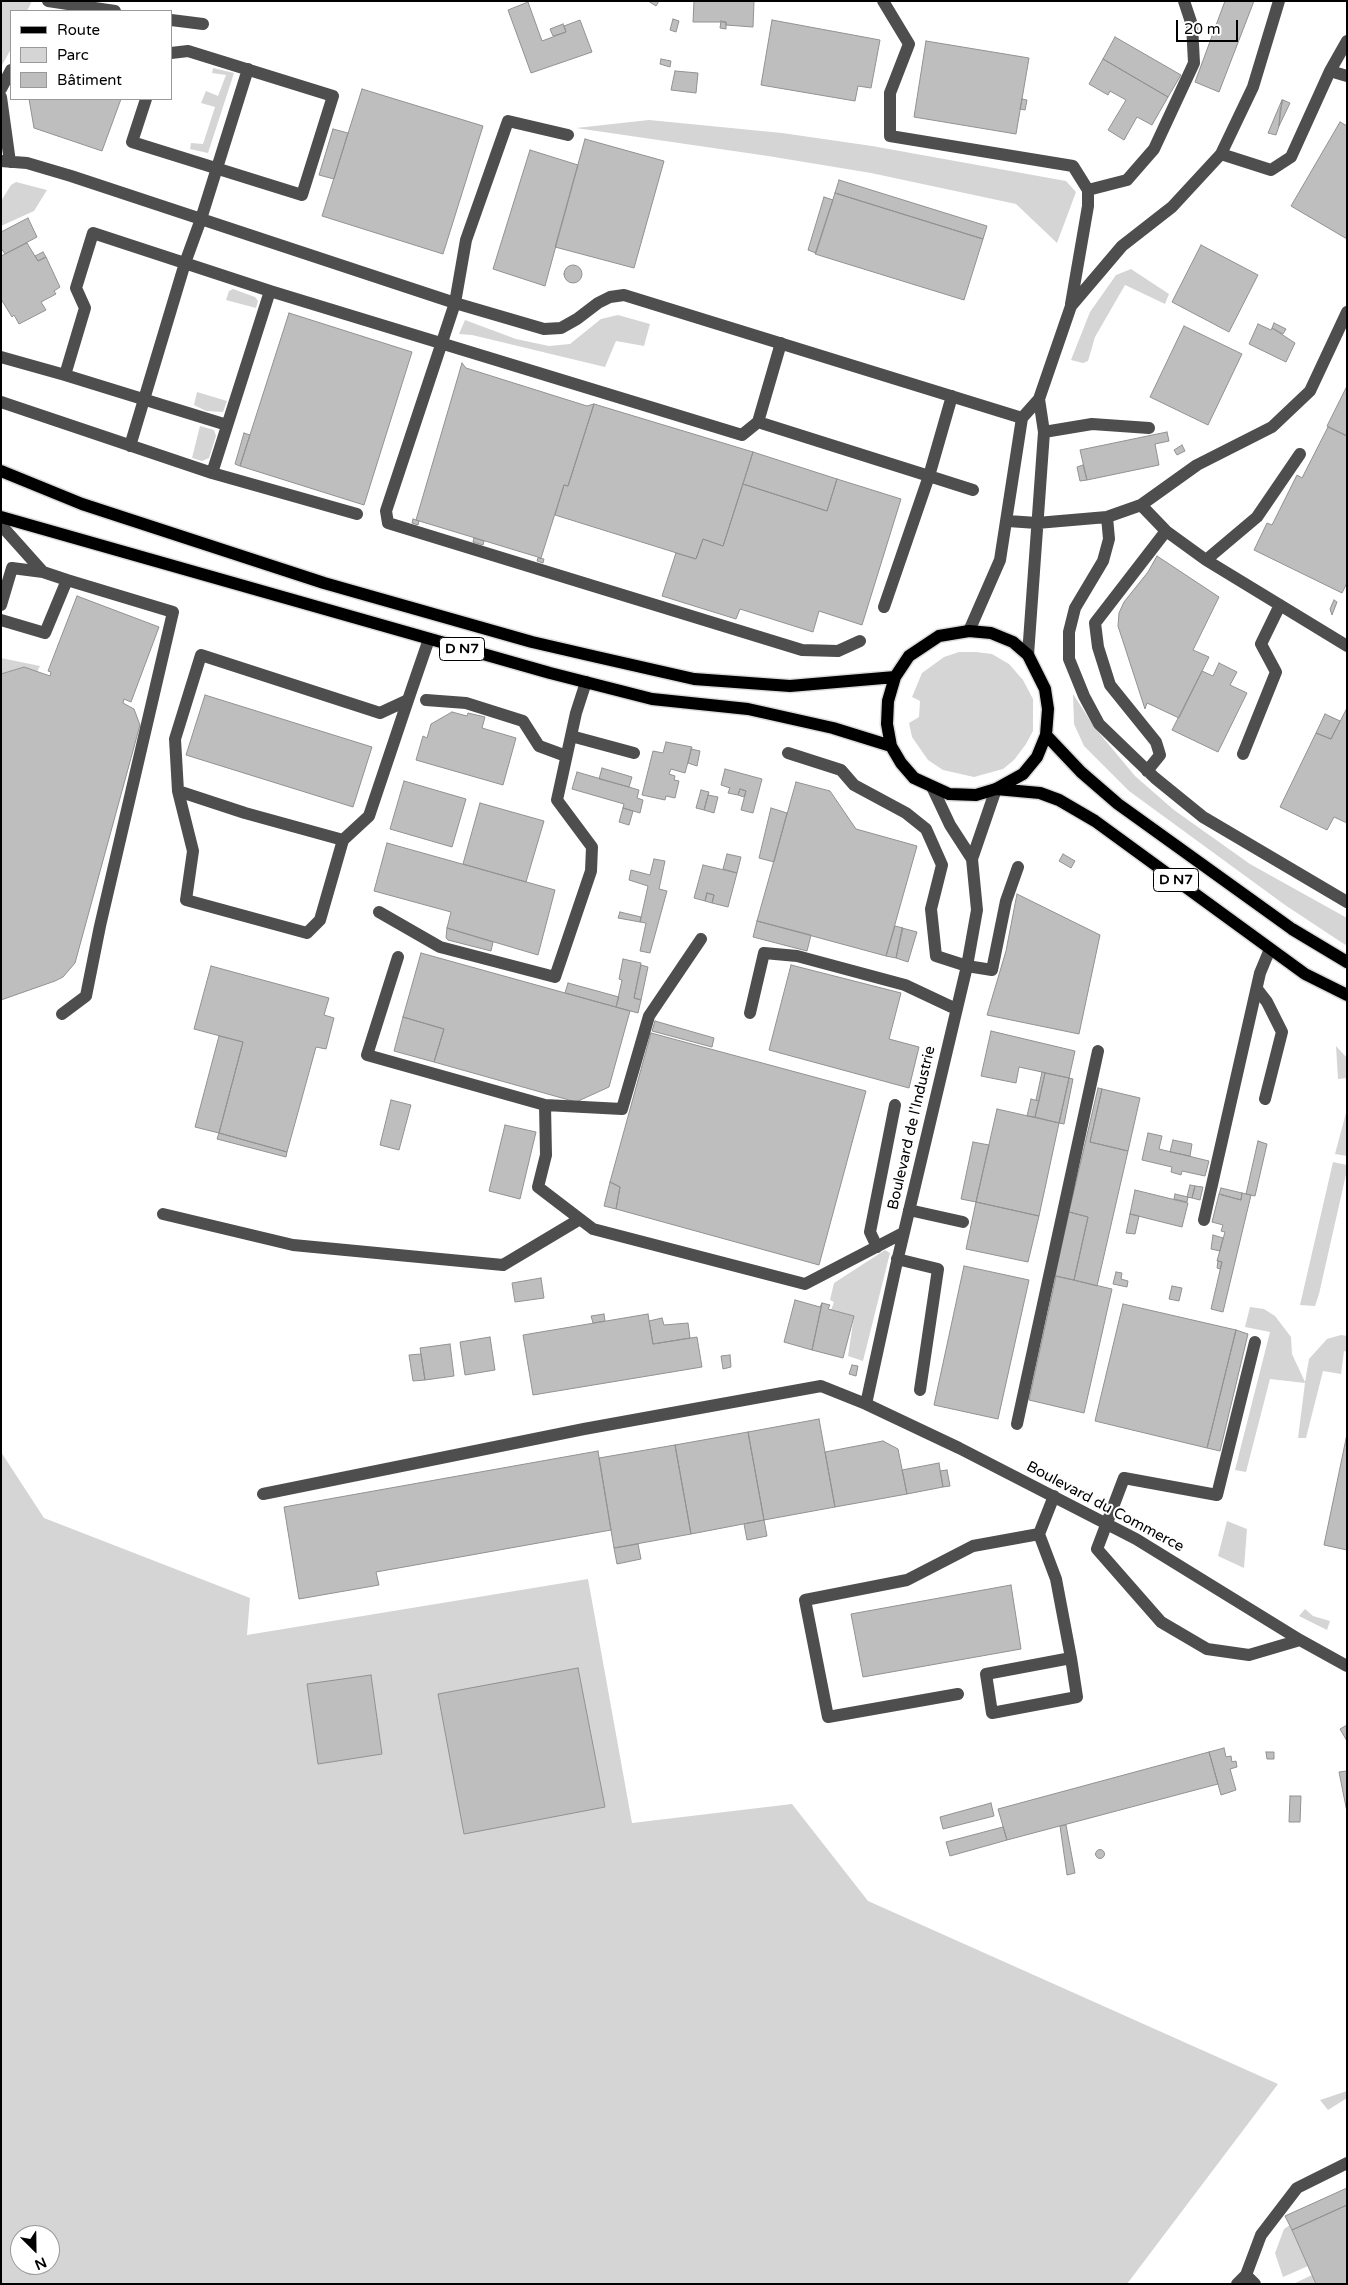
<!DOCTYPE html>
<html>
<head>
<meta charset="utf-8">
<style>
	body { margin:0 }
	#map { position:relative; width:1348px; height:2285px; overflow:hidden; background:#fff; font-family:"Varela Round",sans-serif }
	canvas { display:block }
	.frame { position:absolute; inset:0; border:2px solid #000; pointer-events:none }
	.legend { position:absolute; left:10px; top:10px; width:162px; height:90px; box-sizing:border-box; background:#fff; border:1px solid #999; margin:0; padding:6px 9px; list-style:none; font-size:15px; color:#000 }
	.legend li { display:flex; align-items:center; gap:10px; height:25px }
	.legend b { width:25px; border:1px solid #999 }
	.north { position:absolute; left:10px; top:2225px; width:50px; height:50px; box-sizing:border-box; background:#fff; border:1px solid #999; border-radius:50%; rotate:157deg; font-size:14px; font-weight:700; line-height:20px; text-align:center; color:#000 }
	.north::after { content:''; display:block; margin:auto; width:18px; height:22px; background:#000; clip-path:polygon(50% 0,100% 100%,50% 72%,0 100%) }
	.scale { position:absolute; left:1176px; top:20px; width:62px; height:22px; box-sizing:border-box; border:2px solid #000; border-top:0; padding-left:6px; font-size:15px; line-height:18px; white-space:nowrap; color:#000; -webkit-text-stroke:4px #fff; paint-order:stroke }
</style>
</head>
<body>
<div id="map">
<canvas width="1348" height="2285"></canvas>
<div class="frame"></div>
<ul class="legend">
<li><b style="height:6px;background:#000"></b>Route</li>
<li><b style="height:14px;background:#d5d5d5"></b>Parc</li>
<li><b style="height:14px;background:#bebebe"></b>Bâtiment</li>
</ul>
<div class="north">N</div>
<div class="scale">20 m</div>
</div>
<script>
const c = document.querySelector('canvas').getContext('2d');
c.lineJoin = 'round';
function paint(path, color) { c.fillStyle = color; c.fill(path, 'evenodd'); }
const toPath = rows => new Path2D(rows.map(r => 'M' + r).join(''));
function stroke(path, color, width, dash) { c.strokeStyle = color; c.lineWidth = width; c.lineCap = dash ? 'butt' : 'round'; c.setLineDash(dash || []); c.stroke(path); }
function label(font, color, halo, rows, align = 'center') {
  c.font = font + ' "Varela Round",sans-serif'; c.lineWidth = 4; c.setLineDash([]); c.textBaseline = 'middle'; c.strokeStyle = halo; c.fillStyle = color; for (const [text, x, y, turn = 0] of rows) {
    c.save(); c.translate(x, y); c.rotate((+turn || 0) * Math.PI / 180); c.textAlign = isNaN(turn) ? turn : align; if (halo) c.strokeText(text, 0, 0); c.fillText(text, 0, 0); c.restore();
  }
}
paint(toPath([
	[1,1,32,1,27,11,11,11,11,49,1,67],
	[213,68,234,73,208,153,190,149,191,143,203,144,215,107,201,103,206,91,218,96,226,75,212,73],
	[649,120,782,133,872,146,1066,181,1076,192,1057,243,1016,204,871,173,768,156,576,128],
	[16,182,47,190,34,211,1,226,1,201,11,185],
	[1131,269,1169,294,1165,304,1125,285,1095,337,1088,361,1083,363,1071,360,1090,312,1116,275],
	[233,289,255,297,258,301,256,308,226,300,229,291],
	[618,315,650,324,644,346,616,341,605,367,472,335,459,334,465,320,516,339,549,346,570,344,601,319],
	[197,392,227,401,223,412,206,411,194,405],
	[200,426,214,430,216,436,209,458,202,461,192,458],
	[959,652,976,652,992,654,1009,664,1023,680,1033,699,1033,731,1026,744,1014,760,1003,769,974,777,943,770,928,760,912,737,909,723,919,717,920,701,912,697,922,673,944,657],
	[1,658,40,666,37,672,23,667,1,674],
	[1073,694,1095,728,1135,776,1174,810,1250,864,1347,918,1347,946,1285,905,1129,791,1084,746,1074,724],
	[1336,1046,1347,1058,1347,1078,1338,1079],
	[1347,1109,1347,1156,1335,1154],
	[1333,1162,1347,1165,1347,1170,1319,1294,1315,1306,1300,1305],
	[885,1250,890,1253,863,1361,848,1356,854,1316,831,1310,834,1302,830,1300,834,1283],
	[1250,1307,1264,1309,1275,1316,1291,1337,1292,1354,1305,1382,1309,1359,1327,1339,1341,1335,1347,1336,1347,1352,1344,1351,1341,1374,1323,1371,1306,1438,1298,1438,1305,1383,1270,1379,1246,1472,1235,1470,1270,1332,1245,1327],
	[1,1452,44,1518,250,1598,247,1635,588,1579,632,1823,792,1804,868,1901,1278,2084,1127,2284,1,2284],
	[20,2235,50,2235,50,2265,20,2265],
	[1227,1521,1247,1529,1244,1568,1218,1556],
	[1305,1609,1313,1616,1330,1621,1327,1630,1299,1616],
	[1347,2091,1347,2098,1328,2110,1320,2100],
	[1290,2225,1308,2266,1283,2277,1275,2253,1284,2229],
	[1312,2275,1316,2284,1293,2284]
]), '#d5d5d5');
const building = toPath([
	[648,1,659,1,656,6,648,1],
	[694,1,754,1,753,27,726,25,726,22,693,22,694,1],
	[1225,1,1254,1,1219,92,1195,82,1225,1],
	[528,2,542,41,566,32,564,26,580,20,592,52,531,73,508,10,528,2],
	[673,19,679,21,676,32,670,30,673,19],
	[772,20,880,40,871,88,858,86,855,101,761,85,772,20],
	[721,21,726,22,726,29,720,28,721,21],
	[563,24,566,32,553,36,550,29,563,24],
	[1115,37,1181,75,1168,97,1103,59,1115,37],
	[926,41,1029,58,1016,134,914,117,926,41],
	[661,59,671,61,670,67,660,64,661,59],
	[1103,59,1168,97,1152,125,1137,117,1124,140,1108,130,1126,100,1110,91,1108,95,1089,84,1103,59],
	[675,71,698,73,696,93,671,90,675,71],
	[362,89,483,126,443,254,322,216,362,89],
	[29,99,121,99,102,151,34,128,29,99],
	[1022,99,1027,100,1025,110,1020,109,1022,99],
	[1282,100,1279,126,1276,135,1268,133,1282,100],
	[1283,100,1290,103,1279,126,1280,111,1283,100],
	[1340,122,1347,126,1347,239,1291,206,1340,122],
	[333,129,348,133,334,179,319,175,333,129],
	[585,139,664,161,634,268,555,247,585,139],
	[530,150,578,165,545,286,493,269,530,150],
	[839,180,987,226,983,239,835,193,839,180],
	[835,193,983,239,964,300,815,254,835,193],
	[824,197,833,200,816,253,808,250,824,197],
	[28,218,37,237,5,254,1,248,1,232,28,218],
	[27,243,38,261,46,257,60,287,54,291,56,294,41,302,46,310,19,324,14,315,12,317,1,299,1,256,27,243],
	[1201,245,1258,275,1229,332,1172,302,1201,245],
	[43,252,46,257,38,261,35,256,43,252],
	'564 274a9 9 0 1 1 18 0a9 9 0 1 1-18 0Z',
	[289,313,412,352,364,505,240,466,289,313],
	[1274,323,1286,329,1283,334,1272,328,1274,323],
	[1258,324,1271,330,1272,328,1295,343,1286,362,1249,344,1258,324],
	[1184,326,1242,354,1208,425,1150,397,1184,326],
	[462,363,466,368,587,406,594,404,568,486,564,485,541,558,416,520,462,363],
	[1347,386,1347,436,1327,426,1347,386],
	[594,404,753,452,723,546,703,539,696,559,555,515,564,485,568,486,594,404],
	[1328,427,1347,436,1347,583,1342,593,1254,550,1267,523,1272,525,1297,475,1302,478,1328,427],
	[1167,432,1169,441,1155,444,1159,465,1087,480,1080,450,1167,432],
	[244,433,250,435,240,466,235,464,244,433],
	[1182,445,1185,451,1177,455,1174,450,1182,445],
	[753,452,837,479,827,511,743,484,753,452],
	[1083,465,1087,480,1080,481,1077,467,1083,465],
	[837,479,901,499,862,625,819,611,813,632,740,609,736,619,662,596,676,553,696,559,703,539,723,546,743,484,827,511,837,479],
	[413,519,419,521,418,525,412,523,413,519],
	[474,538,484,541,483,545,473,542,474,538],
	[1157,556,1219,597,1193,650,1209,657,1179,718,1147,703,1145,709,1118,626,1119,613,1124,602,1148,572,1157,556],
	[538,558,544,559,543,563,537,561,538,558],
	[77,596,159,627,131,702,124,699,123,703,134,709,140,725,75,963,63,977,55,981,1,1000,1,674,24,667,50,676,51,672,48,671,77,596],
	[1334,600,1337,602,1332,615,1330,609,1334,600],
	[1219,663,1237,672,1230,685,1247,693,1218,752,1172,730,1202,671,1213,676,1219,663],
	[205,695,372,747,353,807,186,755,205,695],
	[1347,708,1347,823,1334,817,1327,830,1280,807,1316,733,1331,739,1347,708],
	[452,712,467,716,468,713,485,717,482,728,516,738,503,785,416,760,423,736,427,738,431,724,452,712],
	[1325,714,1340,721,1331,739,1316,733,1325,714],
	[666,742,692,747,685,773,671,769,669,774,675,776,674,780,679,781,675,798,666,796,665,800,642,795,653,751,663,753,666,742],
	[691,749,700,751,697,766,688,763,691,749],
	[602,768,632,777,629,787,599,779,602,768],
	[725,769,762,779,753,813,741,810,746,791,740,789,738,795,728,793,730,788,721,785,725,769],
	[577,772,639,790,637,798,643,800,640,813,623,808,624,804,572,789,577,772],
	[404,781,466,799,452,847,390,829,404,781],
	[796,782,830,791,856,829,917,846,886,956,757,921,796,782],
	[740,789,746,791,744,797,738,795,740,789],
	[701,790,709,792,704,810,696,808,701,790],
	[708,795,718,797,714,813,704,810,708,795],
	[480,803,544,821,526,882,463,864,480,803],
	[623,808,633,811,629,825,619,822,623,808],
	[771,808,787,813,774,862,759,858,771,808],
	[387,843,555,890,538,955,447,928,451,912,374,891,387,843],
	[727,854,741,857,737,873,723,869,727,854],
	[1063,854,1075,861,1071,868,1059,861,1063,854],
	[654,859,665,861,659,889,667,891,650,953,640,951,646,923,640,922,648,886,629,880,631,870,650,875,654,859],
	[703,865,737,873,728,907,712,903,714,895,707,893,705,901,694,898,703,865],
	[707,893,714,895,712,903,705,901,707,893],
	[1017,894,1100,935,1079,1034,987,1015,1006,951,1017,894],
	[620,912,641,917,640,922,618,918,620,912],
	[757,921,811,935,807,951,753,937,757,921],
	[895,926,903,928,896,958,886,956,895,926],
	[447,928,493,942,491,951,448,940,446,938,447,928],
	[902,928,917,932,908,962,896,958,902,928],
	[421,953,630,1011,609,1087,576,1102,434,1062,444,1029,403,1017,421,953],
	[623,959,641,963,634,998,641,1000,638,1013,616,1007,622,980,619,979,623,959],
	[641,965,648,967,641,1000,634,998,641,965],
	[791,965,901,993,889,1039,919,1047,909,1088,769,1050,791,965],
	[211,966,329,998,324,1015,334,1018,326,1049,316,1047,287,1152,219,1133,243,1042,194,1029,211,966],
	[568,983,619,997,616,1007,565,993,568,983],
	[403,1017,444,1029,434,1062,394,1051,403,1017],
	[655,1021,714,1038,712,1047,652,1031,655,1021],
	[991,1031,1075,1051,1069,1078,1019,1067,1016,1083,981,1076,991,1031],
	[651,1033,866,1091,819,1265,616,1209,620,1187,610,1182,651,1033],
	[219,1036,243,1042,219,1133,195,1127,219,1036],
	[1042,1072,1045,1073,1039,1101,1036,1100,1042,1072],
	[1045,1073,1069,1078,1059,1123,1035,1117,1045,1073],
	[1069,1078,1073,1079,1064,1124,1059,1123,1069,1078],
	[1098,1088,1102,1089,1090,1142,1128,1151,1097,1286,1074,1280,1088,1217,1069,1212,1098,1088],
	[1102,1089,1140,1098,1128,1151,1090,1142,1102,1089],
	[1031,1099,1039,1101,1035,1117,1027,1116,1031,1099],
	[391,1100,411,1105,399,1150,380,1145,391,1100],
	[997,1109,1059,1123,1039,1216,976,1202,997,1109],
	[505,1125,536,1132,520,1199,489,1191,505,1125],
	[219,1133,287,1152,286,1157,217,1139,219,1133],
	[1148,1133,1162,1136,1159,1149,1209,1161,1205,1176,1182,1171,1181,1175,1171,1172,1172,1167,1142,1160,1148,1133],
	[1173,1140,1192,1144,1190,1156,1170,1152,1173,1140],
	[1258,1141,1267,1144,1255,1196,1246,1194,1258,1141],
	[973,1142,989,1145,976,1202,961,1199,973,1142],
	[610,1182,620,1187,616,1209,604,1206,610,1182],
	[1190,1185,1195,1186,1192,1198,1187,1197,1190,1185],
	[1195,1186,1203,1187,1200,1200,1192,1198,1195,1186],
	[1221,1188,1242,1193,1241,1200,1219,1194,1221,1188],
	[1135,1190,1188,1203,1182,1227,1130,1214,1135,1190],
	[1242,1193,1251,1195,1223,1312,1211,1309,1222,1262,1217,1261,1225,1232,1221,1231,1223,1225,1212,1222,1219,1194,1241,1200,1242,1193],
	[1175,1194,1188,1197,1187,1202,1174,1199,1175,1194],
	[976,1202,1039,1216,1028,1262,966,1249,976,1202],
	[1069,1212,1088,1217,1074,1280,1055,1276,1069,1212],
	[1130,1214,1139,1216,1135,1234,1126,1233,1130,1214],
	[1213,1235,1223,1238,1220,1251,1211,1249,1213,1235],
	[1218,1261,1222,1262,1220,1269,1217,1268,1218,1261],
	[964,1266,1029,1280,998,1419,934,1405,964,1266],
	[1116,1272,1122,1273,1121,1279,1128,1281,1127,1287,1113,1284,1116,1272],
	[1056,1276,1112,1289,1084,1413,1029,1400,1056,1276],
	[541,1278,544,1298,515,1302,512,1283,541,1278],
	[1172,1286,1182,1288,1179,1301,1169,1299,1172,1286],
	[795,1300,820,1307,822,1303,812,1350,784,1342,795,1300],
	[822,1303,830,1305,828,1309,854,1316,843,1358,812,1350,822,1303],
	[1123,1304,1236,1330,1207,1448,1095,1421,1123,1304],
	[604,1314,605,1321,593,1323,591,1316,604,1314],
	[648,1314,653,1344,697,1337,702,1367,533,1395,523,1335,648,1314],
	[662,1318,664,1325,688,1323,690,1338,653,1344,649,1321,662,1318],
	[1236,1330,1248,1334,1220,1451,1207,1448,1236,1330],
	[490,1337,495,1370,465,1375,460,1342,490,1337],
	[450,1344,454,1376,425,1380,420,1348,450,1344],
	[421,1354,425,1380,413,1381,409,1355,421,1354],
	[730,1355,731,1367,723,1369,721,1356,730,1355],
	[852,1365,858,1366,856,1376,849,1374,852,1365],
	[819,1419,835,1507,764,1520,748,1432,819,1419],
	[748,1432,764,1520,691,1534,675,1445,748,1432],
	[1347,1434,1347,1550,1324,1545,1347,1434],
	[883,1441,898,1449,907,1494,835,1507,825,1452,883,1441],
	[675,1445,691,1534,614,1548,599,1458,675,1445],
	[598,1451,611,1530,376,1572,379,1585,299,1599,284,1507,598,1451],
	[939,1463,943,1487,907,1494,902,1470,939,1463],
	[947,1470,950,1486,943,1487,940,1471,947,1470],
	[764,1520,767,1536,747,1540,744,1524,764,1520],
	[638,1544,641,1559,617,1564,614,1548,638,1544],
	[1011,1585,1021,1649,863,1677,851,1614,1011,1585],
	[578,1668,605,1807,464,1834,438,1694,578,1668],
	[371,1675,382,1754,318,1764,307,1684,371,1675],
	[1347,1725,1347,1741,1340,1729,1347,1725],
	[1224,1748,1226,1757,1231,1756,1232,1762,1236,1761,1237,1767,1230,1769,1236,1790,1221,1795,1209,1752,1224,1748],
	[1209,1752,1218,1784,1007,1840,998,1809,1209,1752],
	[1266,1752,1274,1752,1274,1759,1267,1759,1266,1752],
	[1347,1771,1347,1812,1339,1772,1347,1771],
	[1290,1796,1301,1796,1300,1822,1289,1822,1290,1796],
	[991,1803,994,1816,943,1829,940,1817,991,1803],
	[1066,1825,1075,1873,1067,1875,1060,1826,1066,1825],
	[1003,1827,1007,1840,950,1856,946,1842,1003,1827],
	'1095.5 1854a4.5 4.5 0 1 1 9 0a4.5 4.5 0 1 1-9 0Z',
	[1347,2188,1347,2205,1292,2230,1285,2216,1347,2188],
	[1347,2205,1347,2284,1316,2284,1292,2230,1347,2205]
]);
paint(building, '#bebebe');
stroke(building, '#929292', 1);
const major = toPath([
	[1,471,82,504,324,583,532,642,597,657,694,679,790,686,895,677],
	[1,517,550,673,652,699,748,709,833,728,891,746],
	[969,631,991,633,1013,642,1028,655,1045,689,1048,709,1046,735,1037,757,1023,774,996,789,976,795,949,794,914,778,901,763,891,746,887,724,888,701,895,677,909,656,939,636,969,631],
	[1046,735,1081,772,1118,804,1292,929,1347,962],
	[996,789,1040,793,1059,800,1095,821,1305,974,1347,995]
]);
stroke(major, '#dbdbdb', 15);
stroke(toPath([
	[48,1,115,11],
	[883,1,909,44,890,93,890,136,1073,166,1088,190,1088,206,1071,304],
	[171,20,203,24],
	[1330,71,1347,76],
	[1,89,11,70],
	[1,97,10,162],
	[146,99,132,142,302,195,333,96,188,51,171,53],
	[568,135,508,121,466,240,455,303,544,329,561,328,577,319,598,303,610,297,624,295,1022,418],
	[1221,154,1271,170,1291,157,1330,71,1347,41],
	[1,161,27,163,71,176,455,303,386,511,388,523,802,650,838,651,860,641],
	[1088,190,1127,180,1154,149,1194,63,1192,25,1184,1],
	[270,291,742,435,758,422],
	[781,343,758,422,929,476,884,607],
	[1,357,65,375,85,308,76,288,93,233,270,291,212,473,1,402],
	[65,375,227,425],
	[952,396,929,476,973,490],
	[1044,432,1092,424,1149,428],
	[130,446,185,263,201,219,248,69],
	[212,473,357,514],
	[1141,505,1197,465,1272,427,1310,391,1347,312],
	[1107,517,1109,539,1103,561,1075,608,1069,632,1069,659,1084,696,1099,724,1155,778,1203,817,1347,902],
	[1008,521,1037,523,1107,517,1141,505,1166,531,1206,560,1347,646],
	[1,525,43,572],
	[1206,560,1257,517,1300,454],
	[1,605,12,568,43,572,67,580,45,633,1,620],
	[969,631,1000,560,1022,418,1039,399,1071,306,1122,246,1172,207,1221,154,1253,87,1279,1],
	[1028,655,1044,432,1039,399],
	[408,700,369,816,343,840,245,813,178,791,175,739,201,655,380,713,408,700,429,639],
	[426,700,466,703,523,721,539,746,566,756],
	[571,736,634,753],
	[788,753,841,770,854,785,906,813,926,829,942,865,931,909,936,956,967,966,992,970,1006,901,1018,867],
	[1243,754,1276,672,1261,644,1280,605],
	[1147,771,1160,755,1156,742,1110,685,1098,647,1095,623,1166,531],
	[933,789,950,825,972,859],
	[178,791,193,851,186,900,307,933,320,920,343,840],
	[379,912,440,947,555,977,591,871,592,847,557,800,576,713,586,682],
	[398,957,367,1055,545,1105,546,1155,538,1187,593,1229,805,1284,903,1233],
	[1257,989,1267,1002,1282,1032,1265,1099],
	[750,1013,764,953,797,956,905,985,956,1009],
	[62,1014,86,996,100,926,173,612,67,580],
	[545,1105,622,1109,649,1016,701,939],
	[909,1210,963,1222],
	[163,1214,293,1245,503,1265,580,1219],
	[1204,1220,1260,973,1270,949],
	[877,1247,870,1232,895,1105],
	[897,1259,938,1269,920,1390],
	[1255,1342,1217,1495,1124,1478,1097,1549,1161,1622,1207,1649,1249,1655,1300,1640],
	[866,1404,896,1266,967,966,977,910,972,859,996,789],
	[1017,1424,1098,1051],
	[263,1494,584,1429,821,1386,866,1404,959,1448,1136,1539,1300,1640,1347,1666],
	[1054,1496,1039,1534,1056,1579,1071,1658,986,1674,992,1713,1077,1697,1071,1658],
	[958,1694,828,1717,805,1600,907,1580,973,1546,1039,1534],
	[1237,2284,1246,2275],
	[1255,2284,1246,2275,1261,2235,1297,2188,1347,2163]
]), '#4e4e4e', 12);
stroke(major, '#000', 12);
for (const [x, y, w] of [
	[462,649,45],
	[1176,880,45]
]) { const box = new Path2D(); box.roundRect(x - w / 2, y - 11.5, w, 23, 4); c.fillStyle = '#fff'; c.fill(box); stroke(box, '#000', 1); }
label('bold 14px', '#000', null, [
	["D N7",462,649],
	["D N7",1176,880]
]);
label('15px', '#000', '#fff', [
	["Boulevard de l'Industrie",912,1128,-77],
	["Boulevard du Commerce",1105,1507,28]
]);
</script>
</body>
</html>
